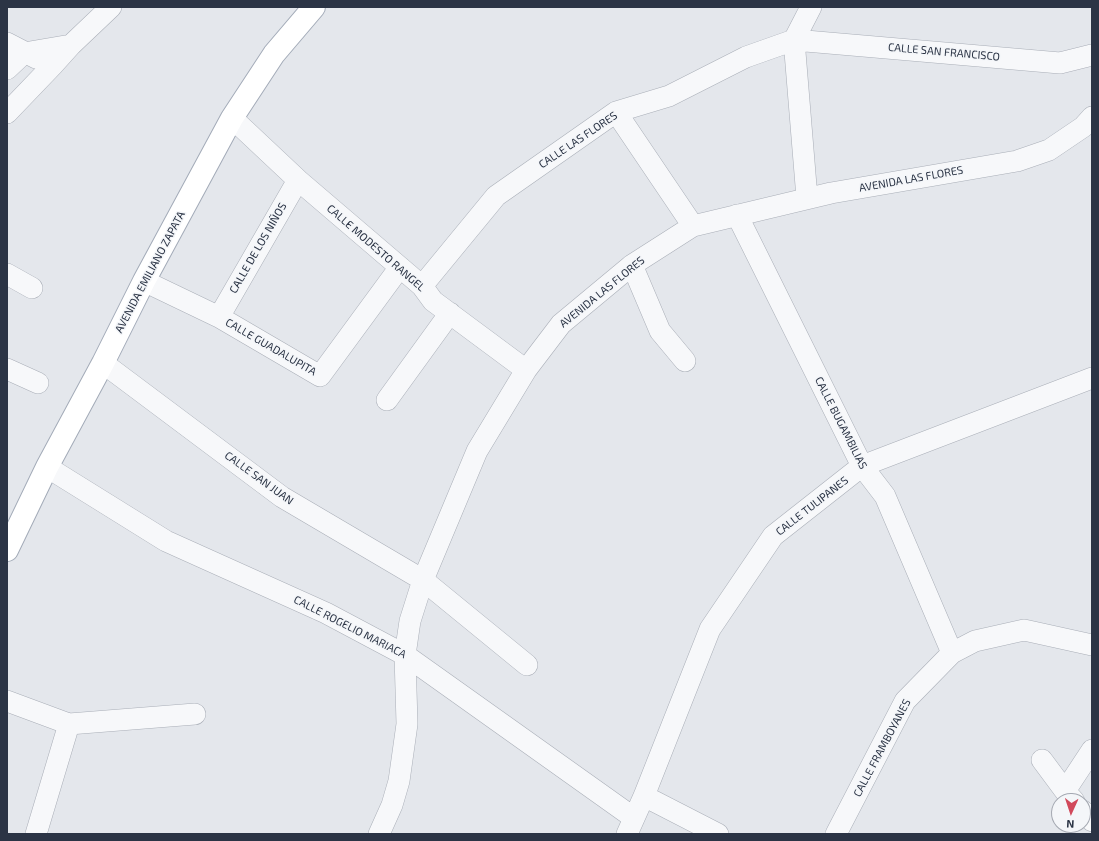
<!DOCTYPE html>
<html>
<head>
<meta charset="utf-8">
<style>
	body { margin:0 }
	#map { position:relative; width:1099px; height:841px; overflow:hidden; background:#e4e7ec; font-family:"Exo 2",sans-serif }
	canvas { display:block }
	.frame { position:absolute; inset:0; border:8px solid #2b3445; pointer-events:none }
	.north { position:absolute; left:1051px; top:793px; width:40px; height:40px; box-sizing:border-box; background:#f4f6f9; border:1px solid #a4a8b1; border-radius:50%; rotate:183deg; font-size:11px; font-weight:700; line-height:16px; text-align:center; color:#2b3445 }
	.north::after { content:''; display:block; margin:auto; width:14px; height:18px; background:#d1495b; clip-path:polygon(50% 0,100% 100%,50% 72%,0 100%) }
</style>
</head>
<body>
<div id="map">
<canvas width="1099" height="841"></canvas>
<div class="frame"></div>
<div class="north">N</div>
</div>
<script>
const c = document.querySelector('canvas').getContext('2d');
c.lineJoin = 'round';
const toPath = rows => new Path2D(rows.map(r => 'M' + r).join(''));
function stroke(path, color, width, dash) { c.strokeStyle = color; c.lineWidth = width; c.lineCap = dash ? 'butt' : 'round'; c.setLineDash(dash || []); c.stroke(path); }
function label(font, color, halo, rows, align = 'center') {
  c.font = font + ' "Exo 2",sans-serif'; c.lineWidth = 3; c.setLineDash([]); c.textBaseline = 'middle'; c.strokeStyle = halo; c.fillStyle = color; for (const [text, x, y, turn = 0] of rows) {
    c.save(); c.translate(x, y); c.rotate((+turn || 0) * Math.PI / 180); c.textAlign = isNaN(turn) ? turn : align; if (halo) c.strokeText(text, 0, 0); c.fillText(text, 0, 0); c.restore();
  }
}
const minor = toPath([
	[794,40,807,198],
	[794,40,811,7],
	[7,43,36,58],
	[7,69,24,53,71,45],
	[616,112,693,226],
	[7,113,53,65,71,45,111,7],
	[232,118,298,180,422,286,433,301,526,370],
	[737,215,862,466,885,496,952,653],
	[632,265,660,331,685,361],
	[7,274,32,288],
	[144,281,219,317,320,376,400,267],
	[422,286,496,196,616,112,669,96,746,57,794,40,1060,63,1092,55],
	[219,317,298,180],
	[103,363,282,497,423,580,527,665],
	[7,369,38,383],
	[387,400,450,313],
	[47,467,166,541,326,613,405,655,634,818],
	[7,701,69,724,195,714],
	[1042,760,1065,791,1074,801],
	[1065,791,1092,750],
	[644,796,718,834],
	[1083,811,1092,821],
	[36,834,69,724],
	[379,834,392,805,399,781,407,724,405,655,410,621,423,580,477,451,526,370,561,324,632,265,693,226,831,193,1017,161,1049,150,1083,127,1092,117],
	[627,834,644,796,710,629,773,536,862,466,1092,378],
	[836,834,905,701,952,653,975,641,1024,630,1092,645]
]);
const major = toPath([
	[7,550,47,467,103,363,144,281,232,118,274,54,314,7]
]);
stroke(minor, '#a9aeb7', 22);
stroke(major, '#a3abb8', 24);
stroke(minor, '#f7f8fa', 21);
stroke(major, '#fff', 22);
label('11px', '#2b3445', '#f4f6f9', [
	["CALLE SAN FRANCISCO",944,52,5],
	["CALLE LAS FLORES",578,140,-34],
	["AVENIDA LAS FLORES",911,179,-10],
	["CALLE DE LOS NIÑOS",258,248,-60],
	["CALLE MODESTO RANGEL",376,248,41],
	["AVENIDA EMILIANO ZAPATA",150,272,-62],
	["AVENIDA LAS FLORES",602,292,-39],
	["CALLE GUADALUPITA",271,347,30],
	["CALLE BUGAMBILIAS",841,423,63],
	["CALLE SAN JUAN",259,478,36],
	["CALLE TULIPANES",812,506,-38],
	["CALLE ROGELIO MARIACA",350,627,27],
	["CALLE FRAMBOYANES",882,748,-62]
]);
</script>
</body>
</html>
